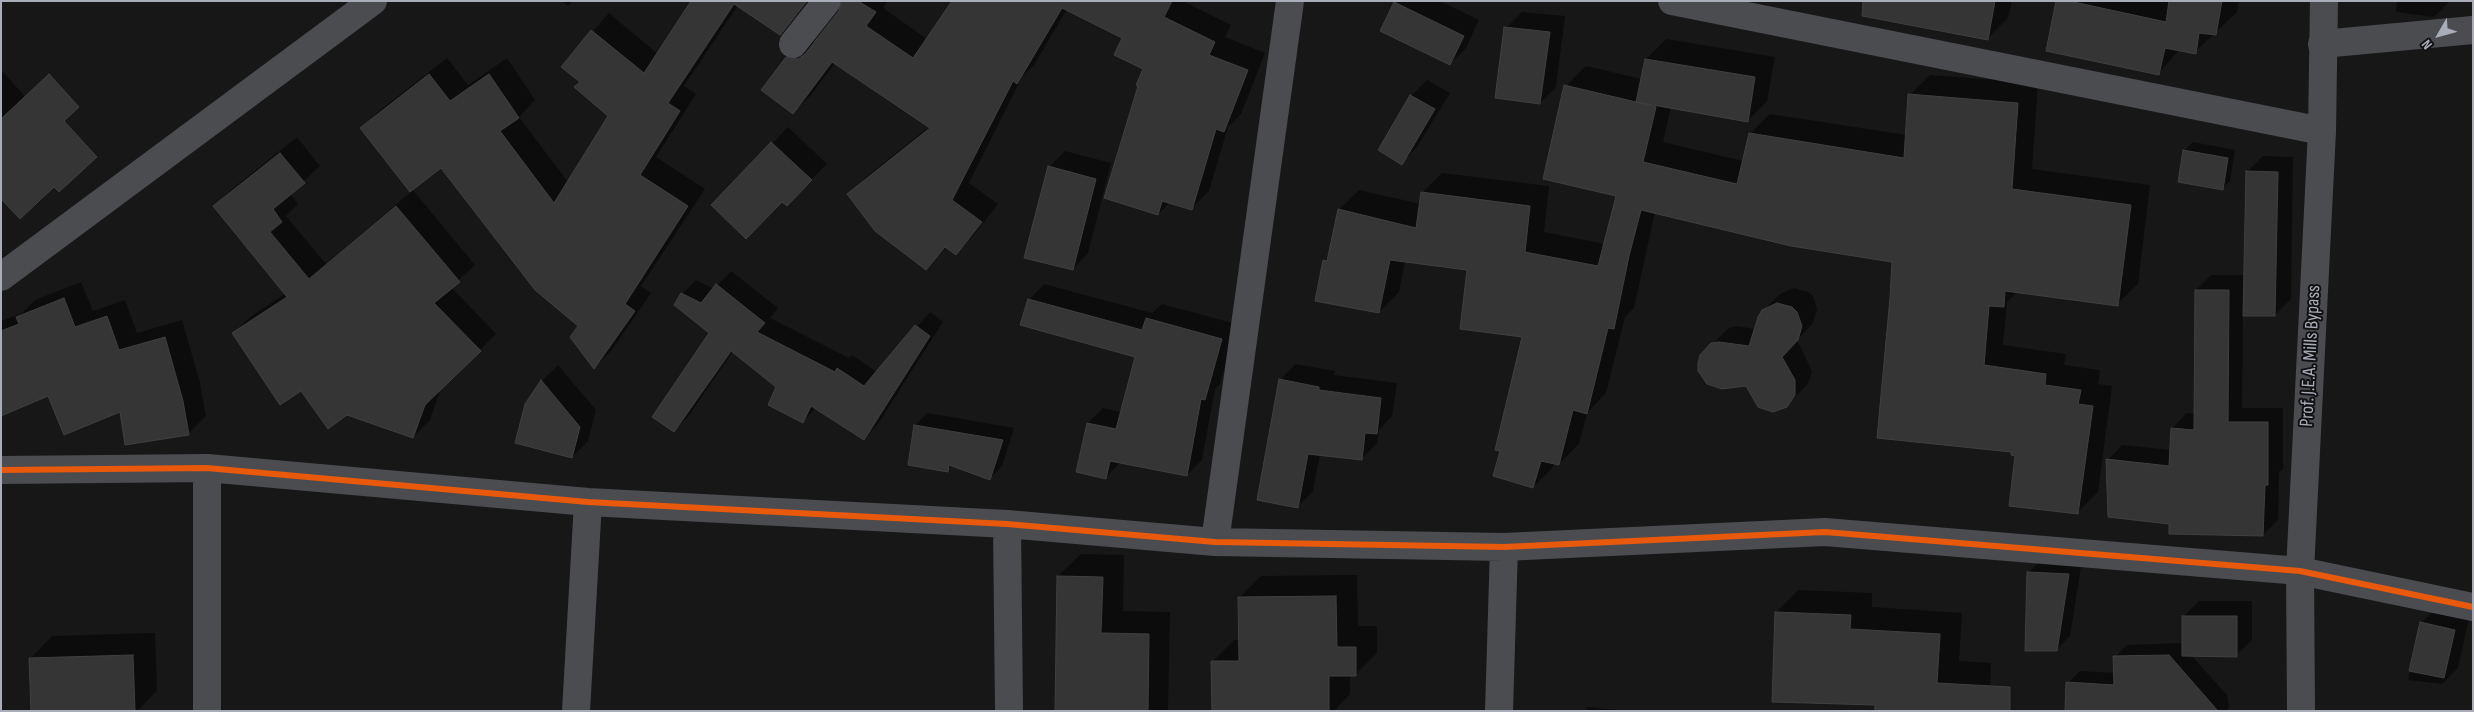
<!DOCTYPE html>
<html>
<head>
<meta charset="utf-8">
<style>
	body { margin:0 }
	#map { position:relative; width:2474px; height:712px; overflow:hidden; background:#171717; font-family:"Sofia Sans Condensed",sans-serif }
	canvas { display:block }
	.frame { position:absolute; inset:0; border:2px solid #a8adb8; pointer-events:none }
	.north { position:absolute; left:2414px; top:10px; width:50px; height:50px; -webkit-text-stroke:4px #111113; paint-order:stroke; rotate:232deg; font-size:14px; font-weight:700; line-height:20px; text-align:center; color:#a8adb8 }
	.north::after { content:''; display:block; margin:auto; width:18px; height:22px; background:#a8adb8; clip-path:polygon(50% 0,100% 100%,50% 72%,0 100%) }
</style>
</head>
<body>
<div id="map">
<canvas width="2474" height="712"></canvas>
<div class="frame"></div>
<div class="north">N</div>
</div>
<script>
const c = document.querySelector('canvas').getContext('2d');
c.lineJoin = 'round';
function paint(path, color) { c.fillStyle = color; c.fill(path, 'evenodd'); }
const toPath = rows => new Path2D(rows.map(r => 'M' + r).join(''));
function stroke(path, color, width, dash) { c.strokeStyle = color; c.lineWidth = width; c.lineCap = dash ? 'butt' : 'round'; c.setLineDash(dash || []); c.stroke(path); }
function label(font, color, halo, rows, align = 'center') {
  c.font = font + ' "Sofia Sans Condensed",sans-serif'; c.lineWidth = 4; c.setLineDash([]); c.textBaseline = 'middle'; c.strokeStyle = halo; c.fillStyle = color; for (const [text, x, y, turn = 0] of rows) {
    c.save(); c.translate(x, y); c.rotate((+turn || 0) * Math.PI / 180); c.textAlign = isNaN(turn) ? turn : align; if (halo) c.strokeText(text, 0, 0); c.fillText(text, 0, 0); c.restore();
  }
}
paint(toPath([
	[561,1,573,1,568,6],
	[692,1,809,1,780,33,738,5,684,86,696,94,656,157,705,189,641,286,651,293,612,350,595,367,580,326,442,166,412,189,475,265,451,287,496,334,441,388,430,420,413,437,347,414,301,390,234,333,250,317,286,293,215,206,231,190,297,137,320,166,290,194,298,204,286,216,326,264,411,192,362,128,379,111,447,58,468,85,507,58,535,100,519,117,568,182,610,116,581,82,562,67,609,13,658,54],
	[844,1,887,1,883,8,927,39,954,1,1183,1,1231,25,1225,37,1265,53,1241,114,1228,127,1209,191,1192,208,1170,202,1158,214,1145,69,1123,38,1067,9,1034,65,1022,77,969,183,998,204,973,236,956,254,947,247,926,269,849,194,866,177,929,127,835,63,810,96,793,113,787,58,805,41,816,42,841,11],
	[1397,1,1440,1,1479,20,1466,48,1450,64,1395,3],
	[1916,1,2012,1,2008,18,1987,39],
	[2057,1,2239,1,2237,12,2195,52,2180,49,2158,74],
	[2397,1,2450,1,2434,17,2396,12],
	[1522,12,1565,16,1556,87,1540,103,1506,28],
	[1666,39,1775,57,1767,101,1747,121,1671,107,1663,142,1743,161,1750,134,1770,114,1907,135,1910,95,1930,75,2038,83,2032,169,2150,185,2138,284,2117,304,2018,291,2007,302,2003,345,2066,354,2064,365,2100,370,2098,384,2112,386,2098,492,2078,512,2013,451,1892,298,1893,261,1655,212,1634,308,1625,317,1606,393,1587,413,1579,444,1559,464,1554,463,1553,467,1533,487,1502,450,1523,336,1468,269,1405,261,1399,292,1379,312,1324,261,1329,256,1339,210,1359,190,1421,204,1422,193,1442,173,1549,186,1544,232,1605,244,1617,195,1566,86,1586,66,1642,79,1646,59],
	[1,70,82,159,1,197],
	[1427,80,1450,93,1417,147,1402,163,1379,150,1411,96],
	[788,127,827,164,787,204,782,201,713,205],
	[2193,142,2235,150,2230,181,2222,189,2185,150],
	[1065,151,1111,163,1088,253,1073,269,1049,167],
	[2263,156,2293,157,2291,299,2275,315,2243,314,2242,408,2283,408,2283,469,2279,472,2278,520,2263,535,2171,522,2108,460,2122,445,2171,450,2172,428,2187,413,2196,414,2196,290,2211,275,2245,275,2247,172],
	[731,271,778,308,770,318,849,358,852,355,877,372,930,312,943,322,878,424,864,438,816,408,803,421,778,387,733,351,688,417,674,431,710,333,682,294,696,280,714,289],
	[81,282,93,311,125,300,137,333,182,320,200,383,206,416,188,434,121,411,49,394,1,415,1,321,22,313,35,300],
	[1044,284,1152,313,1162,304,1236,324,1220,384,1215,389,1202,460,1187,475,1121,462,1105,478,1088,423,1103,408,1121,412,1137,356,1029,300],
	[1794,288,1808,292,1813,296,1817,309,1813,323,1797,340,1812,371,1808,384,1791,401,1747,384,1701,355,1729,328,1736,326,1755,329,1763,311,1780,294],
	[1296,364,1335,371,1334,375,1397,383,1392,416,1379,430,1377,443,1361,459,1320,454,1313,491,1297,507,1280,380],
	[558,365,596,410,588,441,572,457,526,405,542,381],
	[928,413,1014,428,1002,466,990,478,952,465,947,471,909,464,915,425],
	[1081,554,1124,555,1123,611,1170,612,1168,711,1056,711,1058,576],
	[2042,559,2082,560,2070,636,2056,650,2028,573],
	[1357,575,1358,626,1377,626,1377,653,1356,674,1350,675,1350,694,1334,711,1213,711,1212,662,1234,640,1240,640,1239,598,1261,576],
	[1798,590,1872,593,1872,607,1962,613,1959,661,1991,663,1989,711,1877,704,1776,613],
	[2199,601,2252,601,2252,640,2236,655,2191,655,2227,695,2229,705,2227,711,2066,711,2068,683,2080,671,2115,673,2115,657,2127,645,2181,643,2183,646,2183,617],
	[2437,607,2470,614,2458,668,2442,684,2408,680,2421,623],
	[155,633,157,691,137,711,32,711,30,659,52,636],
	[1588,707,1630,711,1585,711]
]), '#0007');
const building = toPath([
	[691,1,807,1,780,35,734,4,668,103,680,111,640,175,688,206,625,304,635,311,594,369,570,337,578,326,535,290,441,168,410,192,360,128,429,74,450,101,489,74,519,118,500,131,554,203,608,116,574,87,580,82,561,67,591,30,644,73,691,1],
	[842,1,858,1,876,12,866,26,913,58,952,1,1172,1,1164,17,1215,42,1209,55,1248,70,1224,132,1216,129,1192,210,1162,201,1158,215,1104,198,1138,86,1136,85,1143,69,1114,55,1122,38,1062,8,1017,84,1013,81,952,200,982,222,956,255,945,247,926,270,875,231,847,194,930,128,832,62,793,114,761,90,786,57,798,59,805,54,839,11,842,1],
	[1863,1,1995,1,1988,40,1862,16,1863,1],
	[2056,1,2069,1,2166,22,2169,1,2222,1,2216,35,2199,33,2196,54,2165,48,2159,75,2046,51,2056,1],
	[1394,2,1464,36,1450,65,1380,31,1394,2],
	[1504,27,1550,32,1540,104,1495,98,1504,27],
	[1645,59,1755,77,1748,122,1636,102,1656,107,1643,162,1737,184,1749,133,1904,158,1908,94,2018,103,2012,189,2131,205,2118,306,2005,291,2004,307,1989,306,1984,365,2046,374,2045,385,2081,390,2078,404,2093,406,2078,514,2009,506,2015,456,2011,455,2011,452,1877,438,1890,298,1892,262,1791,246,1641,210,1629,256,1614,329,1608,328,1587,414,1573,410,1559,465,1541,461,1533,488,1493,476,1500,451,1495,450,1522,337,1460,329,1467,270,1390,260,1379,313,1315,301,1323,260,1327,261,1338,209,1416,228,1421,192,1530,206,1525,252,1598,266,1616,196,1543,179,1564,85,1636,102,1645,59],
	[49,74,79,107,64,121,97,157,59,192,54,187,20,219,1,199,1,119,49,74],
	[1410,95,1435,109,1402,165,1378,150,1410,95],
	[771,142,812,180,787,206,782,202,746,239,711,205,771,142],
	[2183,150,2228,158,2223,190,2178,182,2183,150],
	[280,153,305,183,273,209,282,222,270,232,309,279,396,206,460,282,434,303,481,351,425,405,413,438,347,415,328,429,301,391,280,405,232,333,287,297,213,206,280,153],
	[1048,166,1096,179,1073,270,1024,258,1048,166],
	[2246,171,2278,172,2275,316,2243,316,2246,171],
	[716,284,765,323,757,332,835,372,837,368,864,386,915,325,930,336,864,440,811,406,803,423,768,405,776,387,731,351,674,432,652,417,709,333,674,305,681,293,701,303,716,284],
	[2195,290,2229,290,2228,422,2268,422,2268,485,2265,485,2263,536,2169,534,2169,524,2108,517,2106,459,2169,466,2171,428,2194,430,2195,290],
	[64,298,75,327,107,316,119,350,165,337,183,401,189,435,125,445,120,412,64,435,48,396,1,416,1,331,19,324,16,317,64,298],
	[1028,299,1142,330,1146,318,1222,339,1205,400,1201,399,1187,476,1110,461,1106,479,1076,472,1087,423,1116,429,1135,357,1020,325,1028,299],
	[1777,303,1792,307,1797,312,1802,326,1798,340,1782,357,1795,380,1795,395,1787,407,1773,412,1758,407,1746,386,1722,389,1707,384,1698,371,1698,363,1700,355,1711,343,1719,342,1749,346,1758,317,1762,310,1777,303],
	[1279,379,1319,387,1319,390,1381,398,1377,434,1365,433,1362,460,1308,454,1298,508,1257,500,1279,379],
	[541,380,580,427,572,458,515,443,525,404,541,380],
	[914,425,1003,440,990,480,949,465,948,472,908,465,914,425],
	[2027,572,2069,574,2057,651,2025,651,2027,572],
	[1057,576,1103,577,1101,633,1149,634,1148,711,1055,711,1057,576],
	[1336,596,1337,647,1356,647,1356,676,1329,676,1329,711,1212,711,1211,661,1239,661,1238,597,1336,596],
	[1775,612,1851,615,1850,629,1940,634,1937,683,2010,687,2010,711,1875,711,1875,705,1772,702,1775,612],
	[2182,616,2237,616,2237,657,2182,656,2182,616],
	[2420,622,2455,630,2444,678,2409,671,2420,622],
	[133,655,135,711,31,711,29,658,133,655],
	[2169,655,2218,711,2065,711,2066,682,2114,685,2113,656,2169,655]
]);
paint(building, '#353536');
stroke(building, '#3f4043', 1);
stroke(toPath([
	[1672,1,2322,131],
	[793,44,827,1],
	[2322,44,2473,30],
	[1,277,373,1],
	[1,470,207,468,588,502,1007,524,1215,542,1504,547,1825,532,2300,571,2473,607],
	[1007,524,1009,711],
	[1215,542,1290,1],
	[207,711,207,468],
	[576,711,588,502],
	[1499,711,1504,547]
]), '#4b4c50', 28);
stroke(toPath([
	[2301,711,2300,571,2322,131,2324,1]
]), '#4b4c50', 28);
stroke(toPath([
	[1,470,207,468,588,502,1007,524,1215,542,1504,547,1825,532,2300,571,2473,607]
]), '#e8590c', 6);
label('19px', '#a8adb8', '#111113', [
	["Prof. J.E.A. Mills Bypass",2311,356,-87]
]);
</script>
</body>
</html>
